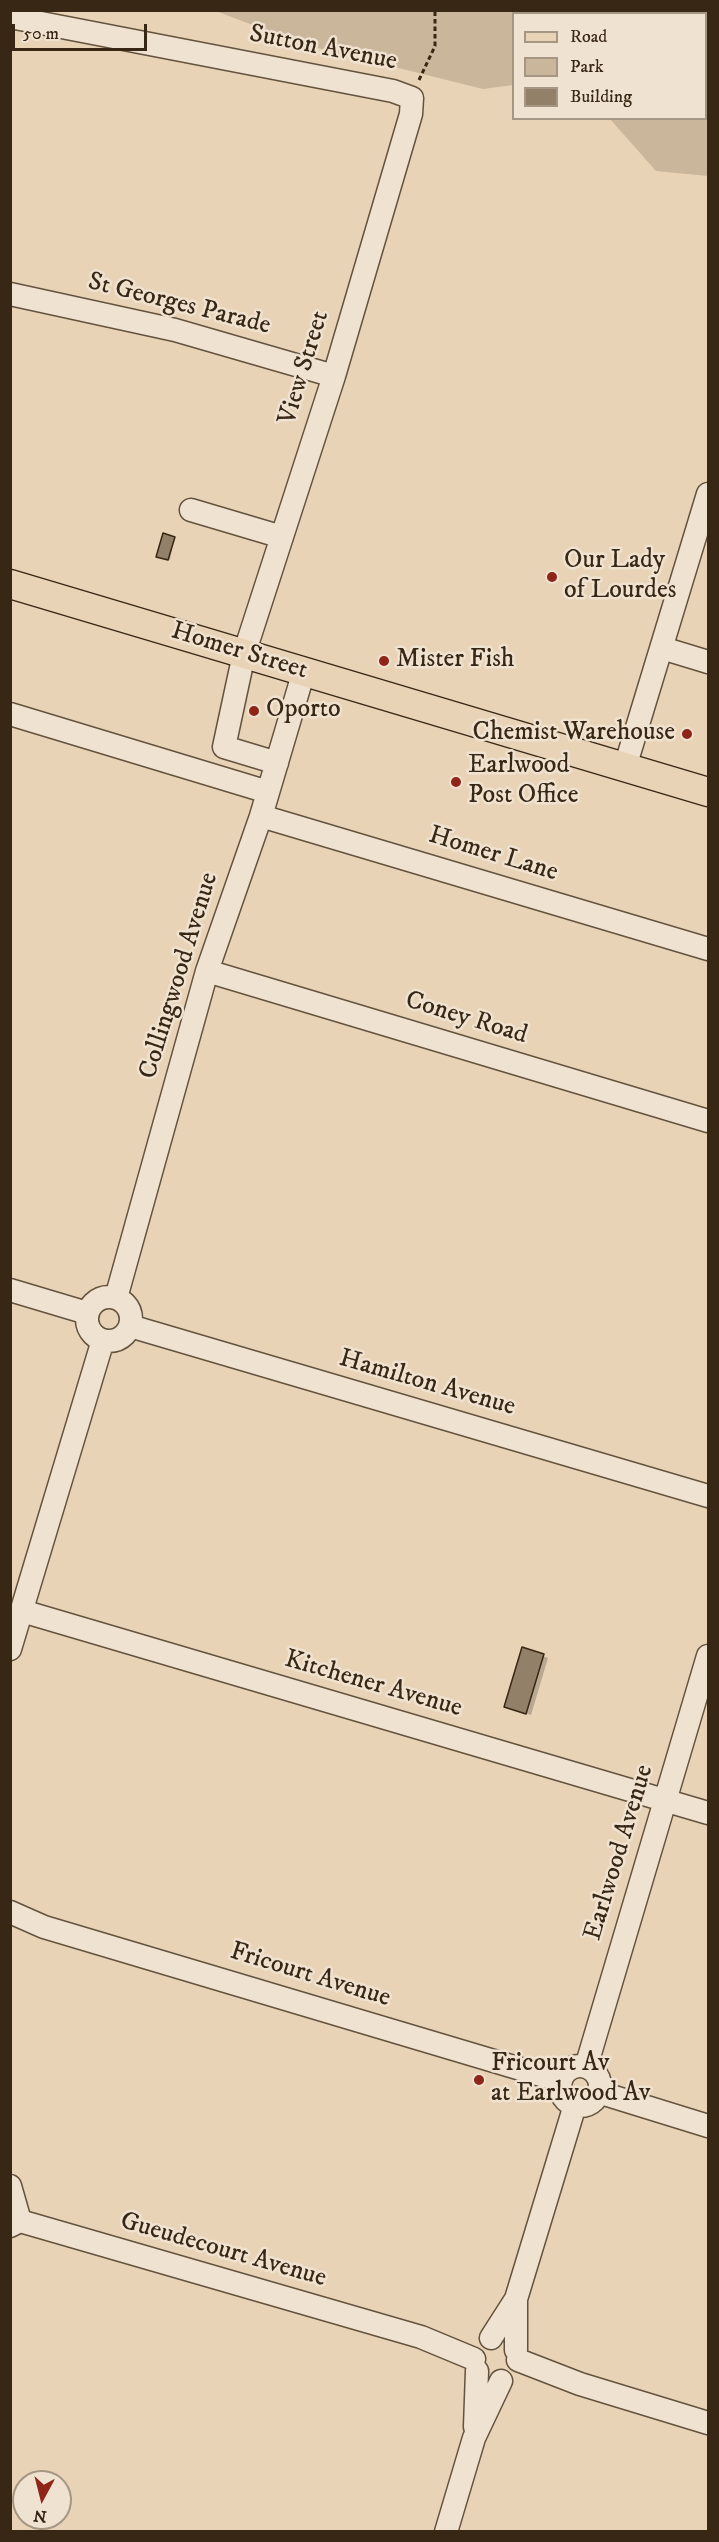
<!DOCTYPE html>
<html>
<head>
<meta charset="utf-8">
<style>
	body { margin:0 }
	#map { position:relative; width:719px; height:2542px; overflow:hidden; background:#e8d3b7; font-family:"IM FELL DW Pica",serif }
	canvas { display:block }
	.frame { position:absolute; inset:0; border:12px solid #372714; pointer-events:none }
	.legend { position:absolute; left:512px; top:12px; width:195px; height:108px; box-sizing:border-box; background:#f0e2d0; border:2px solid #a69785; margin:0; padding:8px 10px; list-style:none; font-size:18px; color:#372714 }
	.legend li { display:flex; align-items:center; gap:12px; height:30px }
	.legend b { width:30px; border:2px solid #a69785 }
	.north { position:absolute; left:12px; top:2470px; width:60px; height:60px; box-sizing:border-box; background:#f0e2d0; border:2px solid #a69785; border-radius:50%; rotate:187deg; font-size:16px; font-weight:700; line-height:24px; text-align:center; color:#372714 }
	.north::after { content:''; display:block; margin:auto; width:21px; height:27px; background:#8f2418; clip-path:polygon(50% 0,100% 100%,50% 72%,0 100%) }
	.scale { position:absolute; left:12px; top:24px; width:135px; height:27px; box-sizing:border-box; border:3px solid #372714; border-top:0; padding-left:8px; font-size:18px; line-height:21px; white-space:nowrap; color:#372714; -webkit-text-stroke:4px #f0e2d0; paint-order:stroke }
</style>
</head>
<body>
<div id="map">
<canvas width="719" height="2542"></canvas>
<div class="frame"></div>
<ul class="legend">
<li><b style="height:8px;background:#e8d3b7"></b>Road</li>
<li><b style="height:16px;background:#cab69b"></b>Park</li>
<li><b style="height:16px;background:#938069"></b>Building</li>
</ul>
<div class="north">N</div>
<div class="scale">50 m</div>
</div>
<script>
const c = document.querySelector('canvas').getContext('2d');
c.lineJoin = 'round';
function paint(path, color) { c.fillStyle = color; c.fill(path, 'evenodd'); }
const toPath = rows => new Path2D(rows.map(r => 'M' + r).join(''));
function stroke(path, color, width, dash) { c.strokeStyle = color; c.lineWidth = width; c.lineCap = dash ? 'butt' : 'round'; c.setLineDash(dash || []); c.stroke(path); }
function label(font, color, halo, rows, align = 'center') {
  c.font = font + ' "IM FELL DW Pica",serif'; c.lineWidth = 5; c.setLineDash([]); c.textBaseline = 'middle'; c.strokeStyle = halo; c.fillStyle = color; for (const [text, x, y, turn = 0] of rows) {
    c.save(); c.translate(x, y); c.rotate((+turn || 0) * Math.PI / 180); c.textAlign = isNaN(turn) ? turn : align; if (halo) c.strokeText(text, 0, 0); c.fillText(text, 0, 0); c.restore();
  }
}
paint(toPath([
	[216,11,708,11,708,176,656,171,610,119,706,118,706,14,514,14,513,85,483,89,302,44]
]), '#cab69b');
paint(toPath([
	[174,538,170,560,159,557],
	[523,1649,548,1658,531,1715,510,1709]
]), '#0003');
const building = toPath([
	[163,533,175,537,168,560,156,557,163,533],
	[522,1647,544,1654,526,1714,504,1707,522,1647]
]);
paint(building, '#938069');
stroke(building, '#372714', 1.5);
const minor = toPath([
	[10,17,393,91,412,98,411,114,334,376,244,654,224,747,277,763],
	[10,294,175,330,334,376],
	[191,510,282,537],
	[662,648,708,662],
	[10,714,268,792],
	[625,767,708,494],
	[261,816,708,949],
	[207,971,708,1121],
	[10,1290,87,1313],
	'87 1319a22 22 0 1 1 44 0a22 22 0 1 1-44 0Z',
	[116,1298,207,971,261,816,304,671],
	[130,1326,708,1496],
	[22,1611,708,1813],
	[10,1649,103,1340],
	[10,1912,44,1927,561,2081],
	'560 2086a20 20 0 1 1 40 0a20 20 0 1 1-40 0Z',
	[586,2067,708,1656],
	[598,2092,708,2126],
	[10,2186,20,2221],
	[10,2226,20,2221,421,2337,474,2359],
	[491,2338,516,2299,575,2105],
	[516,2350,516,2300],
	[518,2360,580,2384,708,2423],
	[475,2427,477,2371],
	[446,2532,474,2438,501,2381]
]);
const major = toPath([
	[10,584,708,792]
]);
stroke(minor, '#63523d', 25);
stroke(major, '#372714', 31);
stroke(toPath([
	[705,10,708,13],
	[419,80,435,46,435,10]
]), '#372714', 3, [4.5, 3]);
stroke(minor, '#f0e2d0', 22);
stroke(major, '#e8d3b7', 28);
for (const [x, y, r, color] of [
	[552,577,6,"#8f2418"],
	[384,661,6,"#8f2418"],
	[254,711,6,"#8f2418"],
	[687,734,6,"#8f2418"],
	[456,782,6,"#8f2418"],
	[479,2080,6,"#8f2418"]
]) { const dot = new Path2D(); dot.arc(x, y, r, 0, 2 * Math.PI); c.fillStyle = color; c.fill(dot); stroke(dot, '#f0e2d0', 2); }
label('26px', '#372714', '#f0e2d0', [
	["Sutton Avenue",323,49,11],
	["St Georges Parade",179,305,14],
	["View Street",305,368,-73],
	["Homer Street",239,652,17],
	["Homer Lane",493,855,17],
	["Collingwood Avenue",180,976,-73],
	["Coney Road",466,1019,17],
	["Hamilton Avenue",427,1384,16],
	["Kitchener Avenue",373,1685,16],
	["Earlwood Avenue",620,1853,-73],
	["Fricourt Avenue",310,1976,17],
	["Gueudecourt Avenue",223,2251,16]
]);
label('26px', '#372714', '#f0e2d0', [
	["Our Lady",564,562],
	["of Lourdes",564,592],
	["Mister Fish",396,661],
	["Oporto",266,711],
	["Chemist Warehouse",675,734,"right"],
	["Earlwood",468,767],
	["Post Office",468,797],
	["Fricourt Av",491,2065],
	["at Earlwood Av",491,2095]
], 'left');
</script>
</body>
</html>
